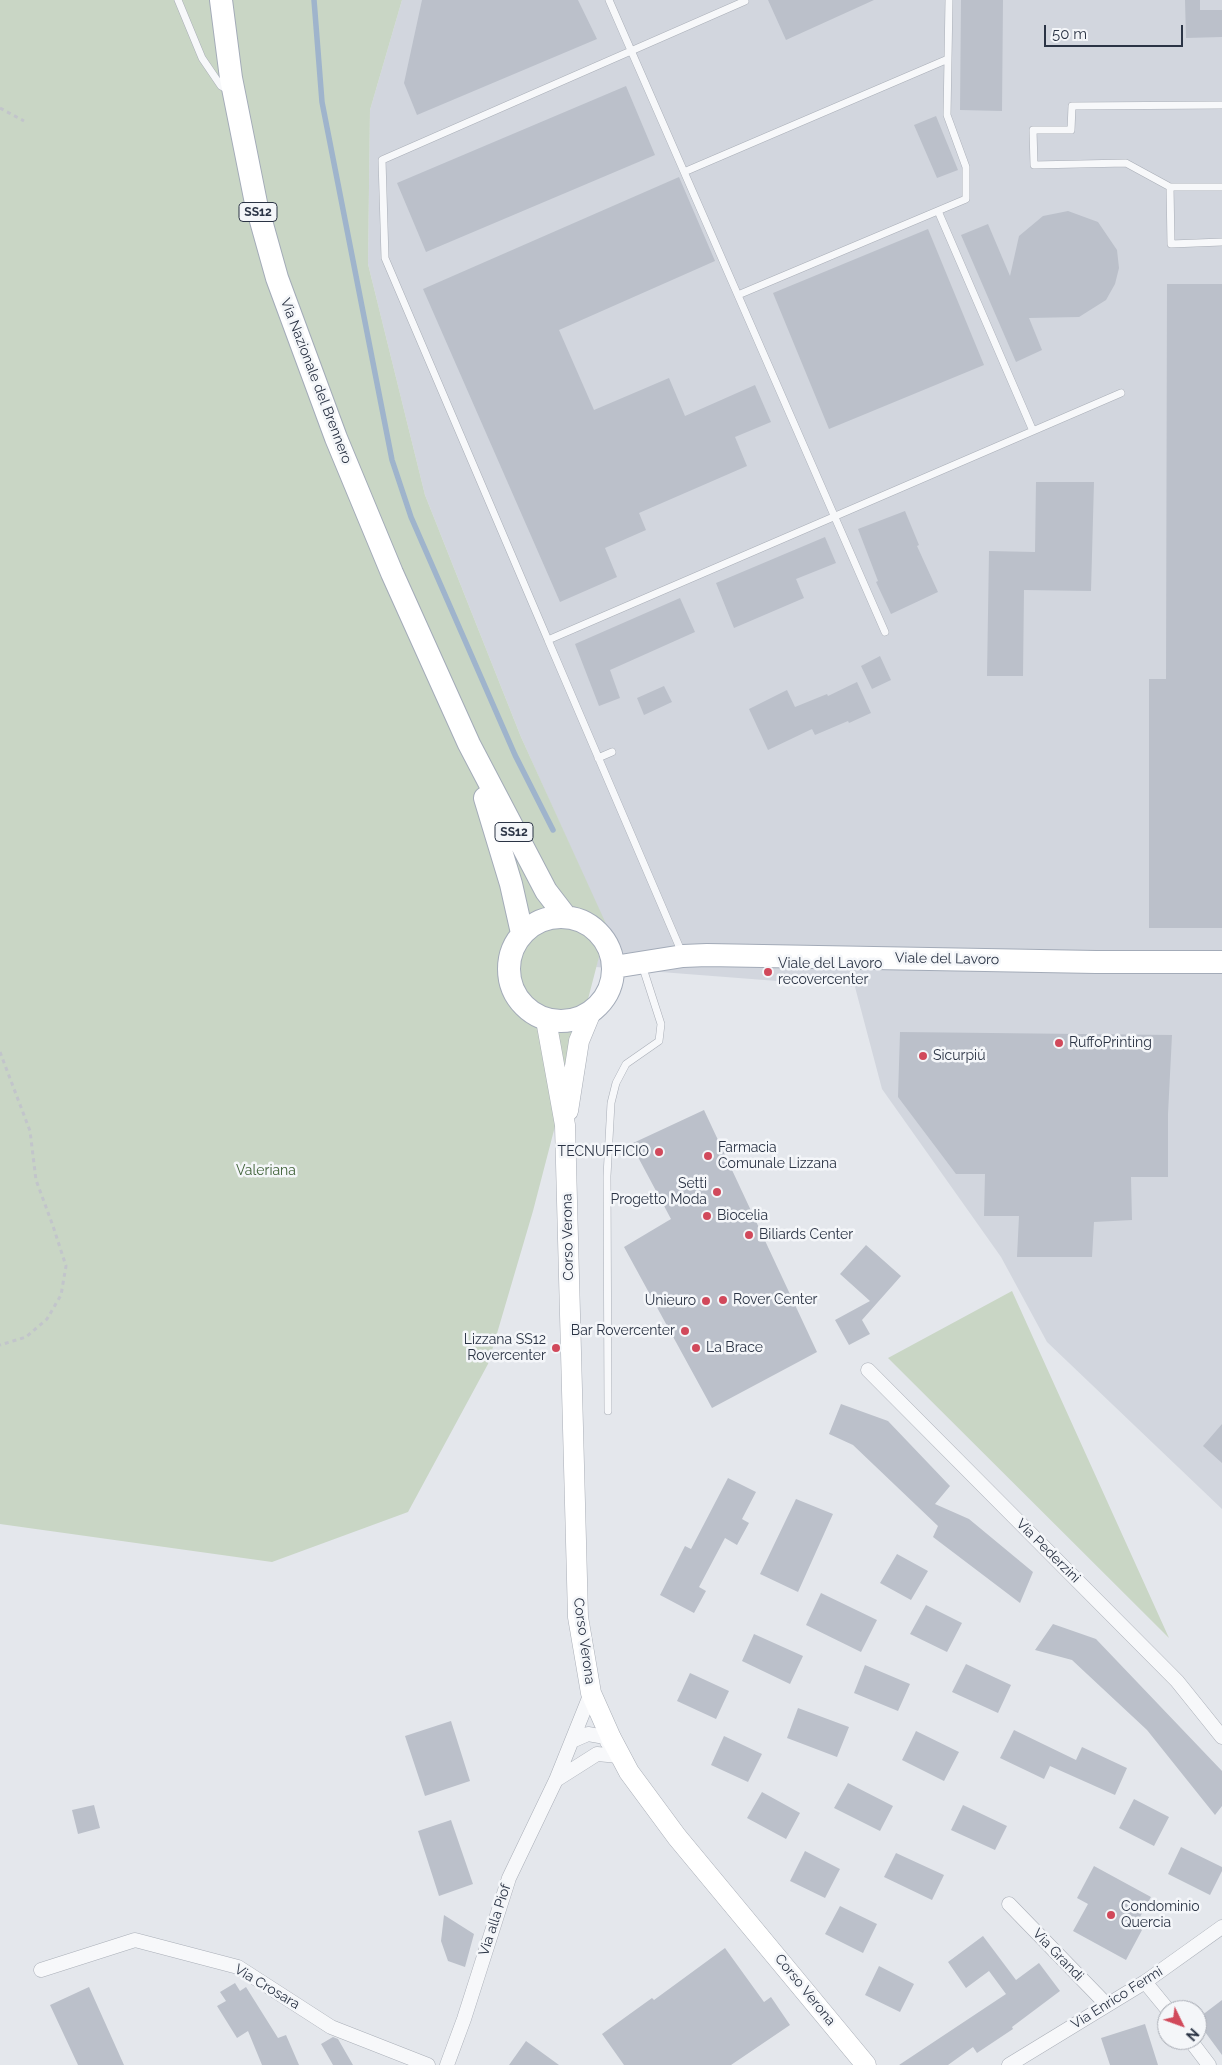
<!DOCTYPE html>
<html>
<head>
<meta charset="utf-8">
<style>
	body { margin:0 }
	#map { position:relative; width:1222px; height:2065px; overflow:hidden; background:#e4e7ec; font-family:Raleway,sans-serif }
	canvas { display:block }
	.north { position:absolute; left:1157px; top:2000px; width:50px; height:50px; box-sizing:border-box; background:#f4f6f9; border:1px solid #a4a8b1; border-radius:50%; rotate:132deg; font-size:14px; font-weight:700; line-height:20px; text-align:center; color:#2b3445 }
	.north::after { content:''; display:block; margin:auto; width:18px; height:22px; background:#d1495b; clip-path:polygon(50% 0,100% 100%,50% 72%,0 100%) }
	.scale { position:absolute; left:1044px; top:25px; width:139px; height:22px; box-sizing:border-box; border:2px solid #2b3445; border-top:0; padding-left:6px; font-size:15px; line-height:18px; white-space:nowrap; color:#2b3445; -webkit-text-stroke:4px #f4f6f9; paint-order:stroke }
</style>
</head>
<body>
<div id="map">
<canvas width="1222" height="2065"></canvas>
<div class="north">N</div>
<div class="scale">50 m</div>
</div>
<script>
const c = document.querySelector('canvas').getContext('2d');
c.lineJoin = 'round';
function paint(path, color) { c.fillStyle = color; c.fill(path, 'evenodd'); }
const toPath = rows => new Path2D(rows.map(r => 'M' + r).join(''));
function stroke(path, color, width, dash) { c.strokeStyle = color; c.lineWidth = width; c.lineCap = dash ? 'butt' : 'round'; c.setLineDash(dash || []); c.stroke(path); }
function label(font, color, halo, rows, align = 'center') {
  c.font = font + ' Raleway,sans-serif'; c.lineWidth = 5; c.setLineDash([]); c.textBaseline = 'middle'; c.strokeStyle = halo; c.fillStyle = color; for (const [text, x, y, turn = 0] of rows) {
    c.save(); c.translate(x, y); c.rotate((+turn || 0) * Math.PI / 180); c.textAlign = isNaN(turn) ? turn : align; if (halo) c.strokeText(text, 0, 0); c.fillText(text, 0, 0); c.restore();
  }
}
paint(toPath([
	[402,0,1222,0,1222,1509,1047,1342,1001,1257,882,1089,855,987,596,967,606,926,521,737,425,495,368,264,370,110]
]), '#d2d6de');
paint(toPath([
	[0,0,402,0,370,110,368,264,425,495,521,737,607,926,533,1211,488,1364,408,1512,272,1562,0,1524],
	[1012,1291,1169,1638,888,1358]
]), '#c9d6c5');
stroke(toPath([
	[314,0,322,102,392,460,411,517,515,755,553,830]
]), '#9fb4cc', 5.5);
paint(toPath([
	[422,0,578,0,597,39,417,115,404,83],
	[768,0,874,0,786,40],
	[961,0,1003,0,1002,111,960,110],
	[1185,0,1200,0,1200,10,1222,10,1222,37,1186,38],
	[626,86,655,155,426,252,397,183],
	[936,116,958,170,937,178,914,125],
	[679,177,715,261,559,330,594,410,669,378,685,416,755,385,771,422,735,437,747,466,639,513,646,530,605,548,617,577,560,602,423,289],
	[1068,211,1098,222,1117,250,1119,268,1115,284,1106,300,1079,317,1029,318,1042,350,1016,362,961,235,988,224,1010,276,1019,236,1043,216],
	[928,229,984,365,829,429,773,293],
	[1167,284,1222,284,1222,928,1149,928,1149,679,1166,679],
	[1036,482,1094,482,1091,591,1024,590,1023,676,987,676,989,551,1035,552],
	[905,511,919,545,917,546,938,592,891,614,876,582,878,581,858,529],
	[825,537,836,563,796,579,804,598,734,628,716,583],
	[680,598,695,632,610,670,620,698,599,706,575,644],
	[880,656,891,680,872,689,861,666],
	[857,682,871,713,849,723,848,721,815,735,812,729,768,750,749,709,787,690,795,707,827,694,828,696],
	[664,686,672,702,644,715,637,698],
	[900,1032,1172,1035,1168,1114,1168,1177,1131,1177,1132,1220,1094,1222,1092,1257,1017,1257,1019,1216,984,1216,985,1174,956,1174,898,1097],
	[704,1110,817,1352,712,1408,624,1247,671,1219,631,1144],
	[866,1245,901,1276,862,1320,870,1334,849,1345,835,1320,870,1301,840,1274],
	[841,1404,888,1421,950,1486,935,1504,969,1519,1033,1572,1020,1603,933,1537,938,1526,853,1445,829,1434],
	[1222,1424,1222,1463,1203,1446],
	[728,1478,756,1492,742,1519,749,1523,737,1545,725,1538,699,1587,706,1591,694,1613,660,1595,685,1546,691,1549],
	[796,1499,833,1514,798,1592,760,1574],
	[897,1554,928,1571,911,1600,880,1583],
	[821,1593,877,1620,861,1652,806,1625],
	[926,1605,962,1623,947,1652,910,1634],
	[1053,1624,1096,1639,1222,1771,1222,1806,1215,1815,1147,1730,1072,1660,1035,1650],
	[754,1634,803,1656,790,1684,742,1661],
	[966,1664,1011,1685,998,1713,952,1692],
	[865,1665,910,1684,898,1711,854,1693],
	[690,1673,729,1691,716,1719,677,1701],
	[798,1708,849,1727,837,1757,787,1738],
	[451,1721,470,1781,425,1796,405,1736],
	[1014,1730,1076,1760,1082,1747,1127,1768,1115,1795,1050,1766,1044,1779,1000,1758],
	[916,1731,959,1752,944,1781,902,1760],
	[724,1736,762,1754,748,1782,711,1765],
	[848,1783,893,1806,880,1831,834,1808],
	[762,1792,800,1813,786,1839,747,1818],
	[1134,1799,1169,1817,1154,1846,1119,1828],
	[94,1805,100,1828,78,1834,72,1810],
	[963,1805,1007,1826,995,1850,951,1830],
	[451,1820,473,1884,439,1896,418,1831],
	[1181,1847,1222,1867,1222,1871,1210,1895,1168,1874],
	[805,1851,840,1869,825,1898,790,1881],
	[896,1853,944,1875,932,1900,884,1877],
	[1094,1866,1151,1897,1135,1926,1142,1930,1126,1960,1073,1931,1088,1904,1077,1898],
	[840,1906,877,1924,863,1953,825,1934],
	[444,1915,474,1934,465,1967,448,1961,441,1941],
	[983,1936,1016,1980,1039,1963,1060,1991,1012,2027,1013,2029,977,2053,973,2047,948,2065,899,2065,1006,1994,989,1971,966,1988,948,1962],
	[725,1948,764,2002,771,1997,790,2025,731,2065,624,2065,602,2034,652,1998,654,2000],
	[879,1966,914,1984,900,2012,865,1995],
	[235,1983,240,1991,246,1987,278,2038,286,2035,299,2065,262,2065,248,2031,237,2038,217,2006,226,2001,220,1992],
	[89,1987,124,2065,78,2065,50,2005],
	[1222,2000,1222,2055,1197,2021,1197,2019],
	[1145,2024,1158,2065,1110,2065,1101,2038],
	[333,2037,338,2039,353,2065,333,2065,321,2044],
	[526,2041,559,2065,509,2065]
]), '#bbc0ca');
const service = toPath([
	[178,0,202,58,221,86,228,90],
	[609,0,885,632],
	[1222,105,1072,106,1071,130,1033,130,1034,165,1126,163,1170,187,1222,187],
	[684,172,948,59,949,0],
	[1170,187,1171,244,1222,242],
	[938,211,1033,431],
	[738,295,966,199,966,167,947,115,948,59],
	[548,640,385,258,382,160,745,1],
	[598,758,612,752],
	[682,953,548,640,1121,393],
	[608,1411,607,1176,611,1103,616,1083,626,1064,659,1041,661,1024,642,965]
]);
const minor = toPath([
	[868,1370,1177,1681,1222,1737],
	[572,1741,588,1734,611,1738,607,1742],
	[556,1780,597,1754,619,1756],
	[1009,1904,1107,2005],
	[41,1970,135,1940,238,1967,331,2027,428,2065],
	[1145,1982,1168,2010],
	[1190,2040,1209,2065],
	[447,2065,464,2019,509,1878,556,1780,591,1693],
	[1009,2065,1145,1982,1222,1927]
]);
const secondary = toPath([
	[546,1020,565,1125,578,1617,591,1693,611,1738,629,1772,677,1837,866,2065],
	[568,1111,579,1041,591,1012]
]);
const primary = toPath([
	[221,0,231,78,256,203,277,278,336,438,392,573,469,744,546,891,566,917],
	[485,798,511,884,522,933],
	'509 969a52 52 0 1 1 104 0a52 52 0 1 1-104 0Z',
	[614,967,683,956,707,955,1096,962,1222,962]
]);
stroke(service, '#a9aeb7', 8);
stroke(minor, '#a9aeb7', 15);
stroke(secondary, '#a9aeb7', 21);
stroke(primary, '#a3abb8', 24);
stroke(toPath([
	[0,108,24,121],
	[0,1052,30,1131,36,1180,53,1226,66,1266,61,1295,47,1319,26,1337,0,1345]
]), '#c2c5cb', 3, [4, 4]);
stroke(service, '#f7f8fa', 7);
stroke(minor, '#f7f8fa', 14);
stroke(secondary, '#fff', 20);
stroke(primary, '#fff', 22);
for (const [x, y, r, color] of [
	[768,972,5,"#d1495b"],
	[1059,1043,5,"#d1495b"],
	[923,1056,5,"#d1495b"],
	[659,1152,5,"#d1495b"],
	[708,1156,5,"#d1495b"],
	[717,1192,5,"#d1495b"],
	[707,1216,5,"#d1495b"],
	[749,1235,5,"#d1495b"],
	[723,1300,5,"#d1495b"],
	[706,1301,5,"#d1495b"],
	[685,1331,5,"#d1495b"],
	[556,1348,5,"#d1495b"],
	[696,1348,5,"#d1495b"],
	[1111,1915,5,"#d1495b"]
]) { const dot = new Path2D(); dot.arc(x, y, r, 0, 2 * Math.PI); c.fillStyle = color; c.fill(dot); stroke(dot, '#f4f6f9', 2); }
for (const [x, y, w] of [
	[258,212,38],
	[514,832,38]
]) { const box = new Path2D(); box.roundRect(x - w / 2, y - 9.5, w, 19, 4); c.fillStyle = '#f4f6f9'; c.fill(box); stroke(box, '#2b3445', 1); }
label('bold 12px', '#2b3445', null, [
	["SS12",258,212],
	["SS12",514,832]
]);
label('14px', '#2b3445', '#f4f6f9', [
	["Via Nazionale del Brennero",316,381,69],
	["Viale del Lavoro",947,959,1],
	["Corso Verona",568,1237,-91],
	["Via Pederzini",1048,1551,45],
	["Corso Verona",584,1641,82],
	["Via alla Piof",495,1920,-72],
	["Via Grandi",1058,1955,46],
	["Via Crosara",267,1987,31],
	["Corso Verona",805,1990,51],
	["Via Enrico Fermi",1117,1998,-32]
]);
label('14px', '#2b3445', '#f4f6f9', [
	["Viale del Lavoro",778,964],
	["recovercenter",778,980],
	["RuffoPrinting",1069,1043],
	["Sicurpiú",933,1056],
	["Farmacia",718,1148],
	["Comunale Lizzana",718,1164],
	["TECNUFFICIO",649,1152,"right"],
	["Setti",707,1184,"right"],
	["Progetto Moda",707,1200,"right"],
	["Biocelia",717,1216],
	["Biliards Center",759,1235],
	["Rover Center",733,1300],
	["Unieuro",696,1301,"right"],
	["Bar Rovercenter",675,1331,"right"],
	["Lizzana SS12",546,1340,"right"],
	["Rovercenter",546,1356,"right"],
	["La Brace",706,1348],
	["Condominio",1121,1907],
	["Quercia",1121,1923]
], 'left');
label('14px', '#3f6138', '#f4f6f9', [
	["Valeriana",266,1171]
]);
</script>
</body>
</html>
